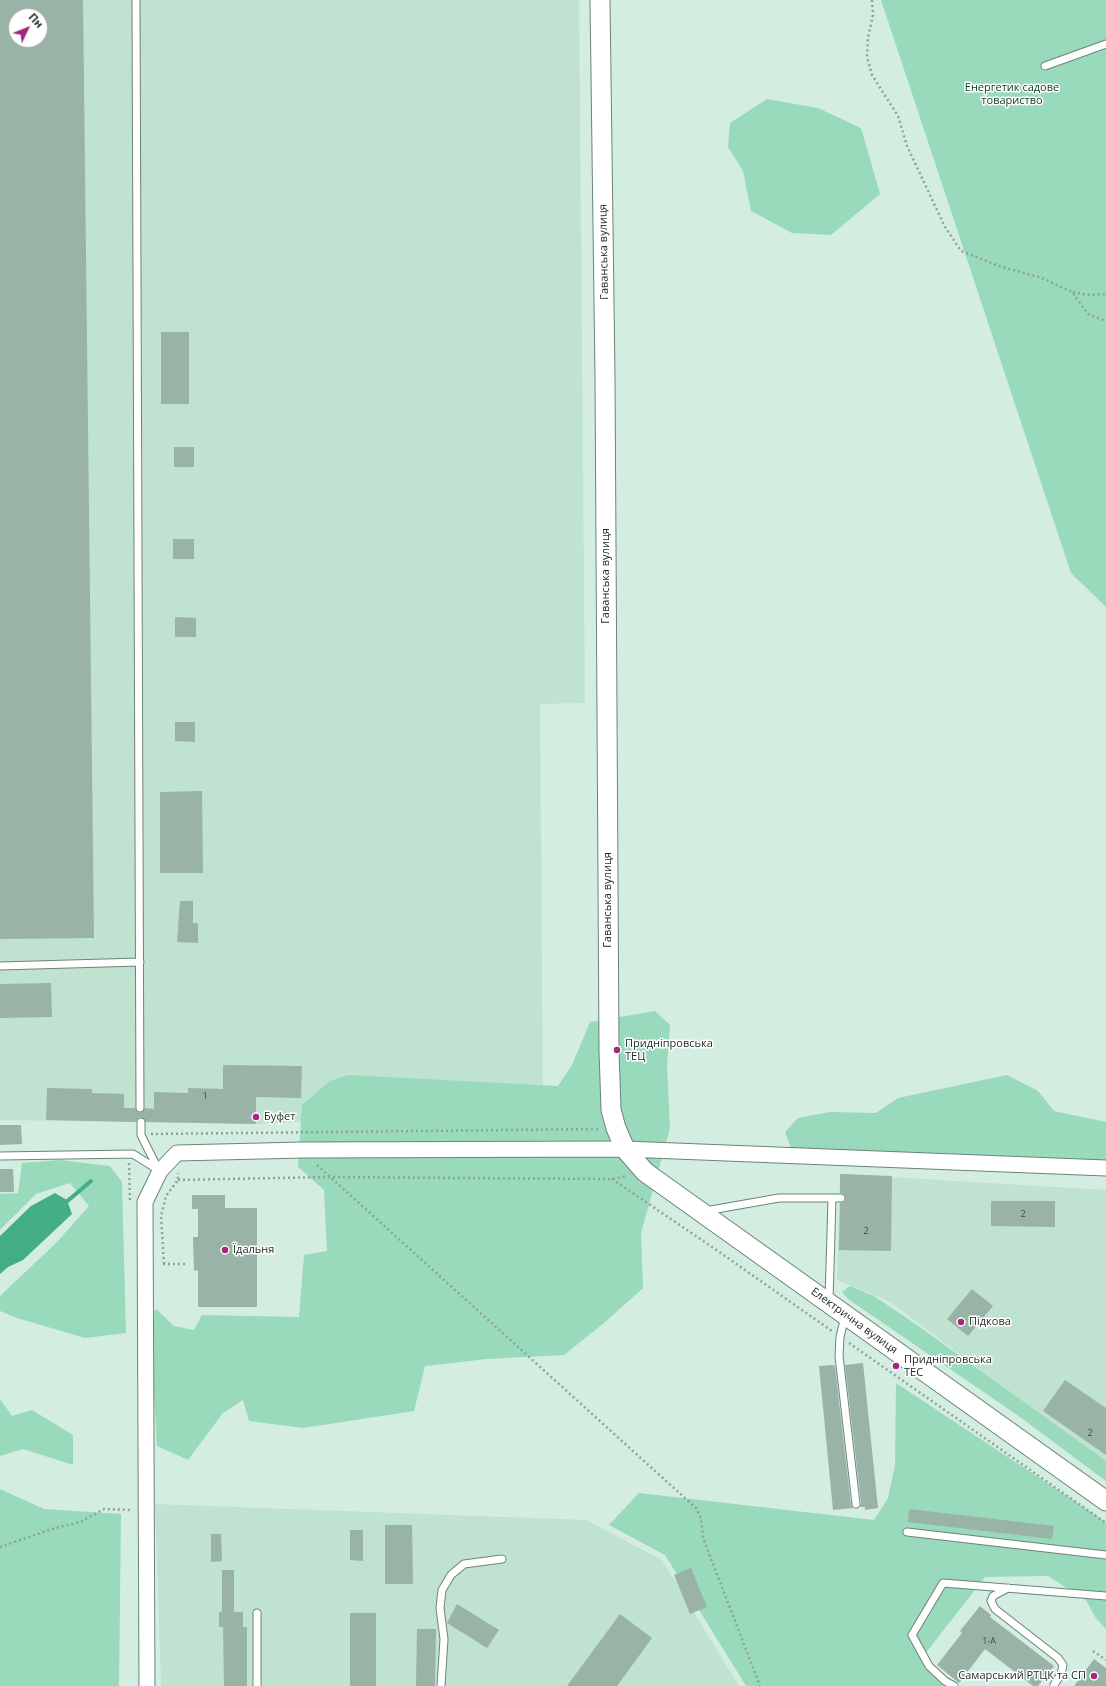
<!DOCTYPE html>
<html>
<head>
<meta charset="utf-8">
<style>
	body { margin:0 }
	#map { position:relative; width:1106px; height:1686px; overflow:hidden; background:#d3eee0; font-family:"Open Sans",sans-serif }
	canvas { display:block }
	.north { position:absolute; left:8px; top:8px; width:40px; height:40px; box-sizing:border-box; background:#fff; border:1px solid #a5a9a7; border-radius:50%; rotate:47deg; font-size:11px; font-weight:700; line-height:16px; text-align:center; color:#1d2722 }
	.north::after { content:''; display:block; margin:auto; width:14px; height:18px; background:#a3287c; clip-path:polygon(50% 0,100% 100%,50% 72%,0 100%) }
</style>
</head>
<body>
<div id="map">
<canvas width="1106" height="1686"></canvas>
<div class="north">Пн</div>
</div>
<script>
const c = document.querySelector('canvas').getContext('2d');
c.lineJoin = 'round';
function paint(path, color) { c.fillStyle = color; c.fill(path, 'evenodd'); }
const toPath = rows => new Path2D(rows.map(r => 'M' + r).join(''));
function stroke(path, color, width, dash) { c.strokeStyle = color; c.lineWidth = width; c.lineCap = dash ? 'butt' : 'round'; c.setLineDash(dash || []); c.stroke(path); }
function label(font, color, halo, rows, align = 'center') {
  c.font = font + ' "Open Sans",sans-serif'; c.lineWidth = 3; c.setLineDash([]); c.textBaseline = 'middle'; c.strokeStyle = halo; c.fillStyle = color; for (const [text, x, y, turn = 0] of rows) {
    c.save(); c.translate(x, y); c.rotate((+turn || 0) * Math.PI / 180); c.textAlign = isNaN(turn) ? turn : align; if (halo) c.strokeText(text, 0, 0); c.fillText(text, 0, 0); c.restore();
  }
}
paint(toPath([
	[0,0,579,0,585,703,540,704,543,1111,256,1124,0,1120],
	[16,16,40,16,40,40,16,40],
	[840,1174,1106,1190,1106,1465,889,1301,837,1280],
	[155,1504,586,1520,662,1560,739,1686,161,1686]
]), '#c0e2d0');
paint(toPath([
	[881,0,1106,0,1106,607,1071,573],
	[767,99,818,108,861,128,880,194,831,235,792,233,751,211,743,171,728,147,730,123],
	[655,1011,670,1025,667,1065,670,1128,641,1233,643,1288,604,1323,564,1355,487,1359,425,1366,414,1411,303,1428,249,1421,243,1400,223,1413,188,1460,157,1446,151,1345,145,1324,156,1309,174,1326,194,1330,202,1315,299,1317,304,1255,327,1251,324,1190,298,1167,302,1105,330,1081,348,1075,558,1086,572,1065,590,1022],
	[1007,1075,1038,1091,1054,1111,1106,1122,1106,1163,840,1153,808,1148,791,1148,785,1132,798,1118,830,1112,876,1113,898,1098],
	[60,1160,110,1166,122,1182,126,1333,85,1338,17,1318,0,1311,0,1296,56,1243,89,1206,70,1183,36,1194,0,1230,0,1194,18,1193,22,1163],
	[850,1286,874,1296,917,1325,1106,1461,1106,1481,1020,1417,848,1299,842,1292],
	[896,1383,1106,1522,1106,1629,1095,1617,1086,1600,1048,1576,985,1577,925,1654,944,1686,746,1686,665,1555,609,1525,639,1493,874,1520,888,1498,895,1465],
	[0,1399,12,1416,32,1410,73,1435,73,1465,23,1449,0,1456],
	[0,1489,44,1509,121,1514,119,1686,0,1686]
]), '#98dabb');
paint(toPath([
	[55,1193,67,1200,72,1214,23,1260,8,1267,0,1274,0,1236,31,1206]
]), '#43ae83');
stroke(toPath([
	[64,1204,91,1181]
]), '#43ae83', 4);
paint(toPath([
	[0,0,83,0,94,938,0,939],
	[16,16,40,16,40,40,16,40],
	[161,332,189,332,189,404,161,404],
	[174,447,194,447,194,467,174,467],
	[173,539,194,539,194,559,173,559],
	[175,617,196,618,196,637,175,637],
	[175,722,195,722,195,742,175,741],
	[202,791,203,873,160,873,160,792],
	[180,901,193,901,193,923,198,923,198,943,177,942],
	[51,983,52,1017,0,1018,0,984],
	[223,1065,302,1066,301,1098,256,1097,256,1124,146,1122,141,1117,138,1118,136,1122,46,1120,47,1088,92,1089,92,1093,124,1094,124,1108,135,1108,137,1112,140,1113,145,1108,154,1109,154,1092,188,1093,188,1088,223,1089],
	[0,1125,21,1125,22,1144,0,1145],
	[0,1169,13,1169,14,1192,0,1192],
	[840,1174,892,1176,891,1251,839,1250,840,1203,844,1202,846,1198,844,1194,840,1193],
	[192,1195,225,1195,225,1208,257,1208,257,1307,198,1307,198,1270,194,1271,193,1237,198,1237,198,1209,192,1209],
	[991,1201,1055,1201,1055,1227,991,1226],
	[972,1289,993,1306,968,1336,947,1319],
	[863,1363,878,1508,865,1510,865,1507,860,1507,861,1503,845,1365],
	[833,1365,835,1366,851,1505,853,1508,833,1510,819,1366],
	[1065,1380,1106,1408,1106,1455,1043,1411],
	[909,1509,1054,1526,1052,1539,908,1522],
	[385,1525,412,1525,413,1584,385,1584],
	[350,1530,363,1530,363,1561,350,1560],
	[211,1534,221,1534,222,1561,211,1562],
	[691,1568,707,1607,690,1614,674,1575],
	[222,1570,234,1570,234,1612,243,1612,243,1627,247,1627,247,1686,224,1686,223,1627,219,1627,219,1612,222,1612],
	[457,1604,499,1630,487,1648,447,1623],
	[980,1606,991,1615,990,1617,1054,1666,1038,1686,1033,1686,985,1649,959,1683,937,1665,962,1633,960,1631],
	[350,1613,376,1613,376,1686,350,1686],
	[620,1614,652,1638,617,1686,567,1686],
	[417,1629,436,1629,435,1686,416,1686],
	[1094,1659,1106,1668,1106,1686,1074,1686]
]), '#99b3a6');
const service = toPath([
	[136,0,140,1108],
	[1045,66,1106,44],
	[0,966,140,962],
	[141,1122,141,1135,159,1171],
	[0,1156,133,1154,160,1171],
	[705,1211,779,1198,841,1198],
	[829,1300,832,1198],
	[845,1316,840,1337,839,1356,856,1504],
	[907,1532,1106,1555],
	[1008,1588,993,1596,991,1601,995,1609,1058,1658,1063,1665,1061,1674,1054,1685],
	[257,1613,257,1686],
	[441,1686,444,1639,440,1608,442,1590,451,1575,464,1564,502,1559],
	[954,1686,945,1681,929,1666,912,1635,943,1583,1106,1596]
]);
const minor = toPath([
	[147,1686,145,1202,160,1171,177,1153,303,1150,625,1149,1106,1168]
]);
const tertiary = toPath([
	[600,0,605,377,609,1050,611,1110,616,1128,625,1149,645,1172,1106,1501]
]);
stroke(service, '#6c8478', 9);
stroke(minor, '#6c8478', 17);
stroke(tertiary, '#6c8478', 21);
stroke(toPath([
	[872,0,873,15,868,38,867,57,872,75,898,116,907,146,945,227,961,251,999,266,1042,278,1072,292,1088,314,1106,321],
	[1073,292,1087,295,1106,294],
	[151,1134,600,1129],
	[129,1163,130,1202],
	[317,1165,696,1508,701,1519,703,1538,760,1686],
	[612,1179,715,1249,832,1331],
	[178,1180,329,1177,612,1179,627,1176],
	[163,1264,186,1264],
	[164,1264,161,1216,166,1196,178,1180,178,1173],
	[849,1343,1106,1523],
	[0,1547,52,1529,80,1522,104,1509,132,1510],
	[1093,1651,1106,1660]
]), '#8ea298', 2.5, [2, 3]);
stroke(service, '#fff', 7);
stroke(minor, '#fff', 15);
stroke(tertiary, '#fff', 19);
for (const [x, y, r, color] of [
	[617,1050,4,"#a3287c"],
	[256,1117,4,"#a3287c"],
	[225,1250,4,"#a3287c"],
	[961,1322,4,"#a3287c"],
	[896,1366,4,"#a3287c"],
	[1094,1676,4,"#a3287c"]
]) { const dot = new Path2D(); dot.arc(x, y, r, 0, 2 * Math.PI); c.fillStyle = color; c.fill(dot); stroke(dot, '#fff', 1.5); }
label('9px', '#3c4a43', null, [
	["1",205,1096],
	["2",1023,1214],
	["2",866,1231],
	["2",1090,1433],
	["1-А",989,1641]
]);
label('11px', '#093827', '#fff', [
	["Енергетик садове",1012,88],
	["товариство",1012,101]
]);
label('11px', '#1d2722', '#fff', [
	["Гаванська вулиця",604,252,-91],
	["Гаванська вулиця",606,576,-90],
	["Гаванська вулиця",608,900,-90],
	["Електрична вулиця",854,1321,36]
]);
label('11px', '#1d2722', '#fff', [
	["Придніпровська",625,1044],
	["ТЕЦ",625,1057],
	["Буфет",264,1117],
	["Їдальня",233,1250],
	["Підкова",969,1322],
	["Придніпровська",904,1360],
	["ТЕС",904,1373],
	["Самарський РТЦК та СП",1086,1676,"right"]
], 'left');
</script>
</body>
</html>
